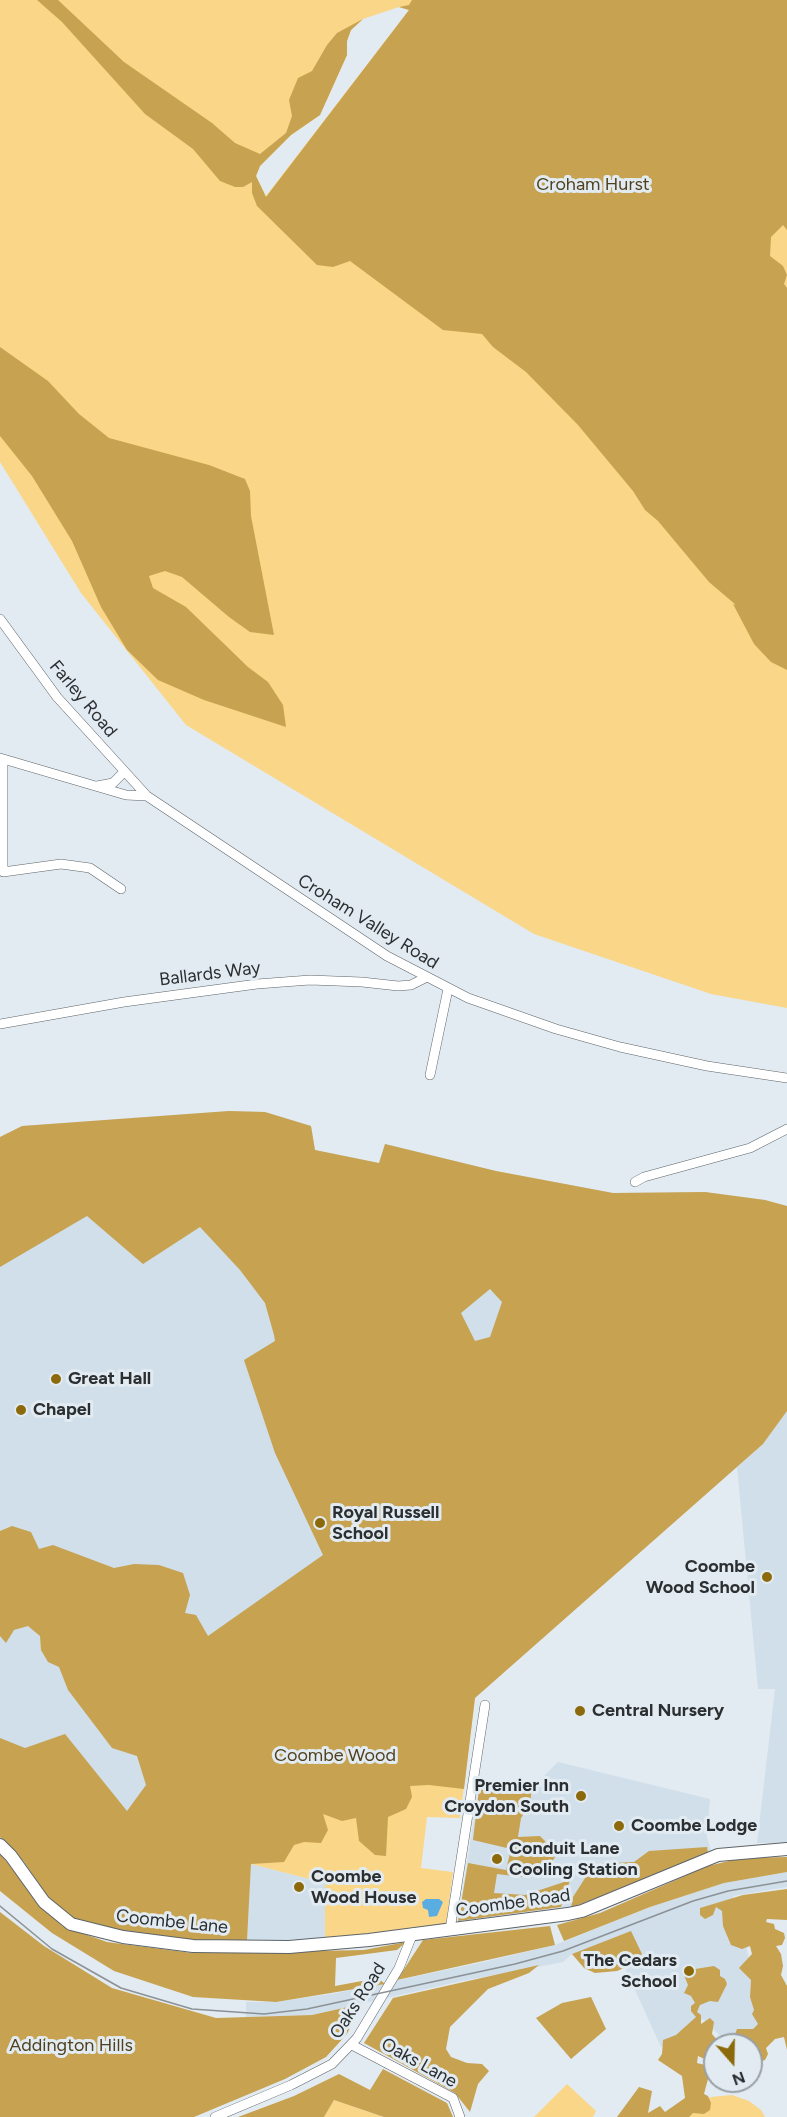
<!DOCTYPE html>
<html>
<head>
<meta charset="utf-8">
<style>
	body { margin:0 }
	#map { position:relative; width:787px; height:2117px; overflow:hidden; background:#e2ebf1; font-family:Figtree,sans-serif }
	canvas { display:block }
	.north { position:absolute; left:703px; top:2033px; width:60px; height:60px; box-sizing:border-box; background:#e2ebf1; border:2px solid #99a0a4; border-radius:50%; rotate:160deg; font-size:16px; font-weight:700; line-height:24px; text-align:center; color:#2c2f31 }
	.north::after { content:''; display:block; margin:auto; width:21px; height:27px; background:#8c6a0b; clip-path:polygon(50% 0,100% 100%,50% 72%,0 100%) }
</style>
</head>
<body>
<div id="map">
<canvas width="787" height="2117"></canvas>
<div class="north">N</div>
</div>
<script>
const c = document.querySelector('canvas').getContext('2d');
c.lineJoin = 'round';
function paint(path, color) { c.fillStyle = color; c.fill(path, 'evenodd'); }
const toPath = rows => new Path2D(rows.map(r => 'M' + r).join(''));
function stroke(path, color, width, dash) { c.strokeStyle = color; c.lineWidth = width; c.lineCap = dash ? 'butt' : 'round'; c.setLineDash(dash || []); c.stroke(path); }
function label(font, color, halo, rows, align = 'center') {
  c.font = font + ' Figtree,sans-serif'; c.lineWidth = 6; c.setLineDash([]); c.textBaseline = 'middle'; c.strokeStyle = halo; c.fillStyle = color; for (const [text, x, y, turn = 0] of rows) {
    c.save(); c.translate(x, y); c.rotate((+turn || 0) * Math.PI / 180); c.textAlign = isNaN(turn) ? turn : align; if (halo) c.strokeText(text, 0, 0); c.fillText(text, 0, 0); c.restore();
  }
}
paint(toPath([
	[229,1111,265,1112,311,1126,315,1150,379,1163,385,1144,496,1171,613,1193,705,1192,765,1200,787,1206,53,1900,16,1853,0,1839,0,1137,22,1126],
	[787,1411,787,1843,757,1843,775,1689,758,1689,737,1467,763,1444],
	[558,1762,710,1799,707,1837,711,1851,575,1908,560,1907,458,1921,480,1781,532,1788],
	[251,1864,325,1883,325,1939,247,1941],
	[787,1872,787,1887,733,1896,754,1978,764,2039,729,2045,703,2019,661,2047,625,1968,634,1964,642,1954,634,1941,596,1946,572,1954,563,1962,457,1982,312,2015,246,2017,246,2002,276,2002,337,1993,484,1962,555,1945,650,1907,724,1883]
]), '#d0dfea');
paint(toPath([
	[0,0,787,0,787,1008,711,994,534,934,186,725,81,593,0,462],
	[399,7,409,10,266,196,256,176,260,166,291,135,320,115,347,55,347,41,351,30,363,19],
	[475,1698,460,1818,427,1817,421,1868,453,1872,446,1925,325,1939,325,1883,251,1864],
	[567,2084,596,2111,593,2117,534,2117],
	[732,2095,749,2101,761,2110,765,2117,668,2117,711,2097],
	[334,2100,384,2117,324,2117]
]), '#fad689');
paint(toPath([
	[37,0,58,0,124,62,212,123,235,143,260,154,286,133,292,116,289,100,298,78,312,71,327,45,337,33,363,19,351,30,347,41,347,55,320,115,291,135,260,166,256,176,266,197,409,10,399,7,409,5,412,0,787,0,787,230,783,225,771,237,770,256,783,266,787,275,784,284,787,288,787,670,771,662,754,644,733,604,736,605,709,582,658,521,645,510,633,491,578,425,526,372,493,347,482,334,443,330,350,261,333,267,317,265,257,206,252,193,252,182,243,187,235,187,220,181,193,149,145,114,62,22],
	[0,347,48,381,79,414,109,438,209,465,245,479,250,491,251,516,274,635,250,632,229,617,182,577,165,571,149,576,153,588,186,607,248,667,268,682,283,705,286,727,204,700,158,680,127,650,101,607,72,541,32,476,0,436],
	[229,1111,265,1112,311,1126,315,1150,379,1163,385,1144,496,1171,613,1193,705,1192,765,1200,787,1206,787,1411,763,1444,475,1698,464,1789,429,1785,410,1786,412,1797,406,1809,388,1817,386,1856,375,1855,359,1841,356,1818,342,1821,323,1814,328,1830,321,1843,304,1842,294,1845,284,1862,251,1864,247,1941,197,1942,101,1927,73,1919,52,1904,24,1862,0,1837,0,1738,25,1748,65,1734,127,1811,146,1785,137,1756,112,1748,68,1690,59,1667,48,1662,41,1650,40,1636,28,1626,14,1630,6,1643,0,1636,0,1531,12,1526,31,1532,39,1549,53,1545,114,1568,134,1564,159,1565,183,1573,190,1595,185,1613,196,1615,208,1636,323,1555,275,1453,244,1360,275,1341,274,1335,265,1303,240,1270,200,1227,143,1264,87,1216,0,1267,0,1137,22,1126],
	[490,1289,502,1302,490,1337,475,1341,461,1313],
	[480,1781,532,1788,530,1804,521,1818,518,1837,540,1836,551,1847,555,1857,548,1868,521,1877,497,1874,494,1893,525,1895,570,1880,561,1907,458,1921,468,1863,506,1870,511,1849,473,1840],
	[707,1847,708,1853,571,1908,573,1897,594,1864,634,1862,649,1851],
	[0,1854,62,1926,107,1942,192,1953,219,1953,364,1950,406,1942,397,1950,336,1958,335,1986,378,1978,385,1984,276,2002,193,1997,114,1971,52,1933,0,1891],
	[787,1857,787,1872,724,1883,650,1907,564,1941,557,1925,600,1913,708,1866,741,1858],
	[787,1889,787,1920,767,1919,766,1922,774,1924,775,1929,784,1933,785,1938,782,1945,776,1946,781,1954,783,1966,781,1975,787,1986,787,2050,784,2037,775,2039,766,2048,768,2054,765,2060,753,2063,751,2045,715,2045,714,2060,711,2062,698,2056,697,2063,705,2065,708,2070,709,2075,704,2094,708,2096,711,2103,710,2110,704,2114,693,2113,689,2117,617,2117,639,2087,652,2091,648,2113,660,2106,665,2112,685,2098,682,2076,658,2060,662,2054,663,2040,676,2035,696,2017,691,2011,691,2006,695,2003,691,1996,684,1993,688,1985,684,1975,689,1970,714,1966,720,1970,720,1976,725,1979,727,1984,718,2002,710,2001,700,2005,697,2012,701,2015,701,2024,710,2018,714,2022,712,2034,719,2042,725,2036,734,2037,737,2029,753,2029,758,2024,752,2014,754,2010,750,1997,751,1980,739,1968,752,1954,750,1946,742,1949,731,1945,723,1926,722,1911,716,1907,713,1915,705,1919,700,1915,700,1908,743,1895],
	[0,1912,44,1946,112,1988,216,2018,312,2015,361,2004,347,2034,326,2057,285,2079,194,2117,0,2117],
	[550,1926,555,1945,397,1980,423,1940],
	[631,1931,642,1954,634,1964,617,1971,595,1973,584,1968,572,1954],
	[539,1965,529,1973,488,1989,450,2027,446,2049,451,2057,467,2063,482,2064,489,2071,478,2084,470,2112,455,2093,364,2043,393,1998],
	[591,1997,606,2029,571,2059,536,2018,562,2003],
	[383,2069,447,2103,453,2117,384,2117,334,2100,324,2117,238,2117,294,2096,339,2074,370,2090]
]), '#c7a250');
paint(toPath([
	[426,1899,439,1899,443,1902,437,1916,429,1917,428,1910,423,1908,422,1902]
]), '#5aade0');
const minor = toPath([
	[0,619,57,697,147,796,387,956,468,998,556,1029,620,1047,707,1066,787,1078],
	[0,758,126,795,147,796],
	[3,760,3,872,61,864,90,868,121,889],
	[97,786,113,783,124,772],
	[0,1024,124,1002,257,984,310,980,362,982,398,986,411,985,425,978],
	[430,1075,448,989],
	[635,1182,644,1177,750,1148,787,1129],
	[450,1930,485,1705],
	[352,2045,453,2098,460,2117],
	[215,2117,291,2085,332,2064,357,2038,399,1968,413,1933]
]);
const major = toPath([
	[0,1845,11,1856,44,1902,71,1924,123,1937,193,1946,289,1947,369,1940,568,1914,582,1911,718,1855,787,1849]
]);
stroke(minor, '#5d6469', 10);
stroke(major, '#5d6469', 14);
stroke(minor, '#fff', 9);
stroke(major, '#fff', 12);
stroke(toPath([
	[0,1906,52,1949,121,1988,192,2009,264,2014,307,2009,515,1964,563,1951,693,1901,728,1891,787,1881]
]), '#8b9195', 1.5);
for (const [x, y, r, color] of [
	[56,1379,6,"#8c6a0b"],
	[21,1410,6,"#8c6a0b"],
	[320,1523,6,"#8c6a0b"],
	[767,1577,6,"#8c6a0b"],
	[580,1711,6,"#8c6a0b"],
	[581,1796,6,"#8c6a0b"],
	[619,1826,6,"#8c6a0b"],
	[497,1859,6,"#8c6a0b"],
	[299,1887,6,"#8c6a0b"],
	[689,1971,6,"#8c6a0b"]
]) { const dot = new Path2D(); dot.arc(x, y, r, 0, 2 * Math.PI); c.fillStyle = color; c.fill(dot); stroke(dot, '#e2ebf1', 2); }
label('18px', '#50401d', '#e2ebf1', [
	["Croham Hurst",593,185],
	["Coombe Wood",335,1756],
	["Addington Hills",71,2046]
]);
label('18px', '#2c2f31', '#e2ebf1', [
	["Farley Road",83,699,50],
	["Croham Valley Road",368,922,32],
	["Ballards Way",210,974,-7],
	["Coombe Road",513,1903,-8],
	["Coombe Lane",172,1922,6],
	["Oaks Road",358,2001,-57],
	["Oaks Lane",419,2063,29]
]);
label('bold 18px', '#2c2f31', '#e2ebf1', [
	["Great Hall",68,1379],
	["Chapel",33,1410],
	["Royal Russell",332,1513],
	["School",332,1534],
	["Coombe",755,1567,"right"],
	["Wood School",755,1588,"right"],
	["Central Nursery",592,1711],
	["Premier Inn",569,1786,"right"],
	["Croydon South",569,1807,"right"],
	["Coombe Lodge",631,1826],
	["Conduit Lane",509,1849],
	["Cooling Station",509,1870],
	["Coombe",311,1877],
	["Wood House",311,1898],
	["The Cedars",677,1961,"right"],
	["School",677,1982,"right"]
], 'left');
</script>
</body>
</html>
